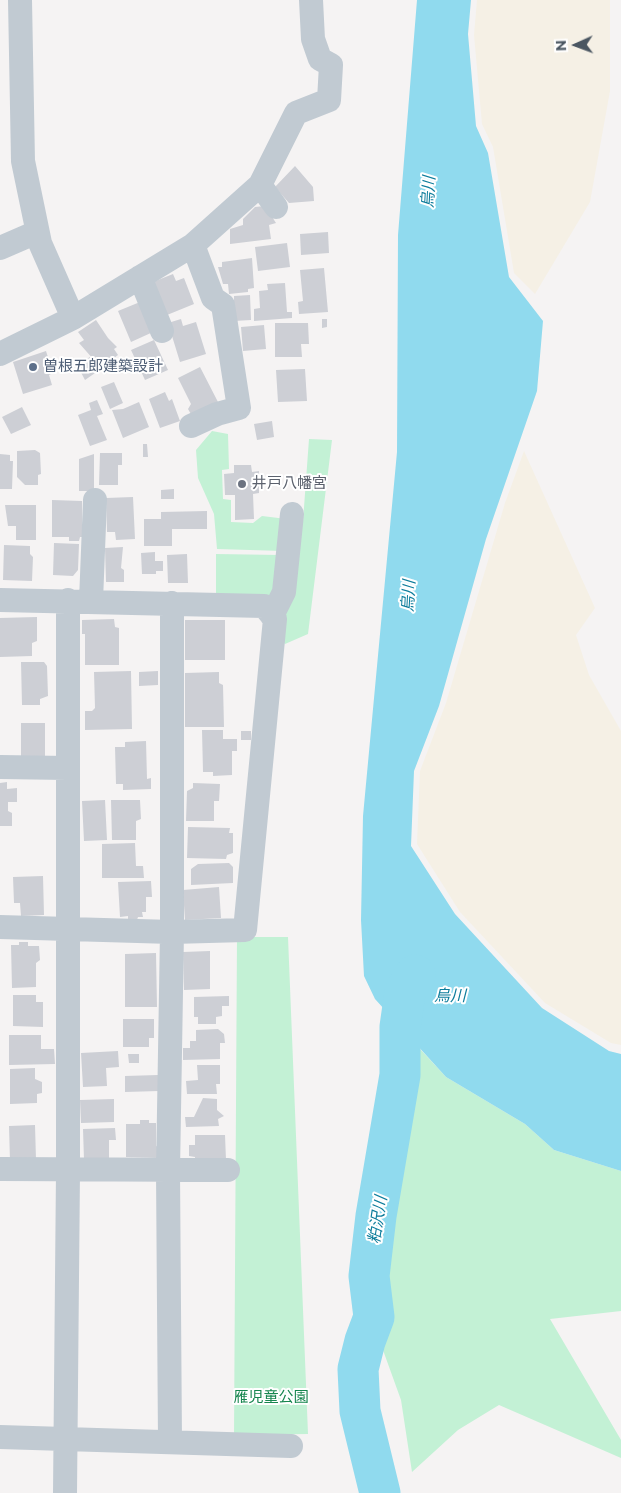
<!DOCTYPE html>
<html>
<head>
<meta charset="utf-8">
<style>
	body { margin:0 }
	#map { position:relative; width:621px; height:1493px; overflow:hidden; background:#f5f3f3; font-family:Montserrat,sans-serif }
	canvas { display:block }
	.north { position:absolute; left:551px; top:20px; width:50px; height:50px; -webkit-text-stroke:4px #fff; paint-order:stroke; rotate:268deg; font-size:14px; font-weight:700; line-height:20px; text-align:center; color:#4a5661 }
	.north::after { content:''; display:block; margin:auto; width:18px; height:22px; background:#4a5661; clip-path:polygon(50% 0,100% 100%,50% 72%,0 100%) }
</style>
</head>
<body>
<div id="map">
<canvas width="621" height="1493"></canvas>
<div class="north">N</div>
</div>
<script>
const c = document.querySelector('canvas').getContext('2d');
c.lineJoin = 'round';
function paint(path, color) { c.fillStyle = color; c.fill(path, 'evenodd'); }
const toPath = rows => new Path2D(rows.map(r => 'M' + r).join(''));
function stroke(path, color, width, dash) { c.strokeStyle = color; c.lineWidth = width; c.lineCap = dash ? 'butt' : 'round'; c.setLineDash(dash || []); c.stroke(path); }
function label(font, color, halo, rows, align = 'center') {
  c.font = font + ' Montserrat,"Noto Sans JP",sans-serif'; c.lineWidth = 4; c.setLineDash([]); c.textBaseline = 'middle'; c.strokeStyle = halo; c.fillStyle = color; for (const [text, x, y, turn = 0] of rows) {
    c.save(); c.translate(x, y); c.rotate((+turn || 0) * Math.PI / 180); c.textAlign = isNaN(turn) ? turn : align; if (halo) c.strokeText(text, 0, 0); c.fillText(text, 0, 0); c.restore();
  }
}
paint(toPath([
	[212,431,228,434,229,469,222,470,223,499,231,500,231,522,253,523,262,516,303,521,309,439,332,440,308,634,285,644,280,639,283,551,217,549,214,514,198,478,196,450],
	[216,554,280,555,276,589,269,599,216,595],
	[237,937,288,937,308,1434,234,1435],
	[408,1036,446,1077,525,1124,554,1150,621,1171,621,1311,550,1319,621,1440,621,1458,499,1405,458,1430,412,1472,401,1400,379,1339,387,1267,388,1206,393,1145]
]), '#c3f1d5');
paint(toPath([
	[477,0,610,0,610,91,590,202,535,294,514,273,493,147,482,124,474,35],
	[524,451,595,608,576,635,589,675,621,731,621,1045,611,1043,545,1003,460,912,417,844,420,771,446,703,505,503]
]), '#f5f0e5');
paint(toPath([
	[417,0,471,0,468,34,476,126,488,153,509,277,543,321,537,391,486,539,439,706,414,771,411,846,455,914,542,1008,609,1051,621,1054,621,1171,554,1150,525,1124,446,1077,375,999,364,976,361,920,363,816,397,452,398,235]
]), '#90daee');
stroke(toPath([
	[380,1493,360,1411,358,1369,365,1341,374,1317,369,1276,376,1216,400,1075,400,1027,405,992,415,975]
]), '#90daee', 41);
paint(toPath([
	[295,166,313,187,314,201,289,203,275,187],
	[265,206,276,223,269,225,271,239,230,244,230,229,243,225,243,219,255,207],
	[328,232,329,253,301,255,300,234],
	[287,243,290,267,258,271,255,247],
	[252,258,254,288,248,289,248,292,229,294,228,284,223,284,218,267,222,267,222,262],
	[324,268,328,312,299,314,298,302,303,301,300,270],
	[173,274,176,281,184,278,194,304,167,315,153,282],
	[285,283,287,312,292,312,292,318,254,321,254,309,260,308,259,291,268,290,267,284],
	[250,295,251,320,234,321,234,296],
	[140,302,153,332,131,342,118,311],
	[181,319,183,326,196,322,206,354,180,362,168,323],
	[322,319,327,319,327,327,322,328],
	[96,320,108,338,117,347,114,349,118,355,101,368,79,343,84,340,78,332],
	[275,323,308,323,309,344,301,344,302,357,275,357],
	[264,325,266,349,243,351,241,327],
	[154,340,168,370,145,380,131,350],
	[46,351,53,373,49,375,52,385,23,394,13,362],
	[90,357,98,371,85,380,77,365],
	[200,367,218,402,192,416,188,409,191,404,178,378],
	[305,369,307,401,278,402,276,370],
	[114,382,123,403,110,409,101,387],
	[165,392,169,401,172,399,180,421,160,428,149,399],
	[97,400,103,414,97,416,107,440,90,446,78,415,91,410,89,403],
	[139,402,149,427,123,438,112,410,123,409],
	[22,407,31,425,11,434,2,417],
	[272,421,274,437,257,440,254,424],
	[143,444,147,444,148,457,143,457],
	[35,450,40,453,41,474,38,475,38,485,25,485,17,477,17,451],
	[100,453,122,453,122,465,118,465,118,485,99,485],
	[0,454,10,455,10,461,13,461,12,489,0,489],
	[94,454,94,491,79,491,79,459],
	[234,465,251,465,252,472,259,471,259,493,253,494,254,519,235,520,235,495,225,495,224,474,234,473],
	[174,489,174,499,161,499,161,490],
	[133,497,135,539,116,540,115,532,107,532,106,498],
	[52,500,82,501,82,537,80,537,79,541,69,541,69,537,52,537],
	[5,505,36,505,36,540,16,540,16,526,8,526],
	[207,511,207,529,172,529,172,546,144,546,144,519,161,519,161,512],
	[54,543,79,544,78,570,73,576,53,575],
	[4,545,30,546,30,554,33,557,32,581,3,580],
	[123,547,121,568,124,570,124,582,106,582,105,548],
	[155,552,155,561,163,561,163,571,156,571,156,574,142,574,141,553],
	[187,554,188,583,168,583,167,555],
	[37,617,37,641,32,643,32,656,0,657,0,618],
	[114,619,115,627,119,628,119,665,85,665,85,634,82,634,82,620],
	[185,620,225,620,225,660,185,660],
	[21,662,44,662,47,666,48,696,40,699,40,705,22,705],
	[131,671,132,729,85,730,85,711,92,711,95,708,94,672],
	[158,671,158,685,139,686,139,672],
	[219,672,219,683,223,685,224,727,185,727,185,673],
	[21,723,45,723,45,757,21,757],
	[202,730,223,730,223,739,237,739,237,751,232,751,232,775,213,776,213,772,203,772],
	[241,731,251,731,251,740,241,740],
	[146,741,147,779,151,778,151,789,123,790,123,784,116,784,115,747,125,747,125,742],
	[7,782,7,789,17,788,17,802,8,802,8,811,12,813,12,826,0,826,0,783],
	[193,783,220,784,219,801,214,801,214,821,186,821,187,791,193,788],
	[105,800,107,840,84,841,82,801],
	[111,800,140,800,141,819,136,821,136,840,112,840],
	[188,827,230,828,229,833,233,833,233,853,227,855,226,859,187,858],
	[135,843,136,866,143,866,144,878,102,878,102,844],
	[229,863,233,867,233,883,191,885,191,869,198,864],
	[43,876,44,915,21,916,20,903,14,903,13,877],
	[151,881,152,897,146,897,146,912,142,912,143,917,138,917,137,920,128,920,128,916,120,917,118,882],
	[219,887,221,918,185,920,183,890],
	[19,942,28,942,28,946,39,946,40,960,36,963,36,987,12,988,11,945,19,945],
	[210,951,210,989,184,990,183,952],
	[156,953,157,1007,125,1007,125,954],
	[13,995,36,995,36,1002,43,1002,43,1027,13,1026],
	[229,996,229,1006,222,1006,222,1016,216,1017,216,1024,198,1024,198,1017,194,1017,194,997],
	[123,1019,154,1019,154,1038,149,1038,149,1047,123,1047],
	[218,1029,224,1034,225,1043,220,1043,220,1059,183,1060,183,1048,190,1048,190,1041,196,1041,196,1030],
	[9,1035,41,1035,41,1049,54,1049,55,1064,9,1065],
	[118,1051,119,1067,106,1068,107,1086,83,1087,81,1053],
	[128,1054,139,1054,139,1063,129,1063],
	[197,1065,220,1065,220,1084,216,1084,217,1094,187,1094,186,1081,198,1080],
	[35,1068,35,1079,42,1082,42,1093,37,1094,37,1103,10,1104,10,1069],
	[158,1075,159,1091,125,1092,125,1076],
	[203,1098,217,1099,217,1110,224,1116,218,1119,219,1126,186,1127,185,1117,194,1117],
	[114,1099,114,1122,81,1123,80,1100],
	[140,1120,149,1120,149,1123,156,1123,156,1146,159,1147,159,1158,126,1157,126,1124,140,1124],
	[35,1125,36,1160,10,1161,9,1126],
	[115,1128,116,1140,109,1140,109,1160,84,1160,83,1129],
	[195,1135,225,1135,226,1160,195,1161,195,1157,189,1156,189,1145,195,1145]
]), '#cdcfd5');
stroke(toPath([
	[20,0,23,161,40,243,73,318],
	[260,185,276,207],
	[0,248,37,232],
	[140,277,162,331],
	[0,354,73,318,193,245,260,185,296,113,329,100,331,65,320,59,313,39,311,0],
	[191,426,217,414,239,408,223,305,213,298,193,245],
	[0,600,264,606,275,619,245,930,172,932,0,927],
	[91,601,95,500],
	[272,616,284,592,292,514],
	[0,767,67,768],
	[0,1169,228,1170],
	[0,1437,291,1446],
	[170,1442,168,1171,172,932,172,603],
	[65,1493,68,1171,68,600]
]), '#c1cad2', 24);
for (const [x, y, r, color] of [
	[33,367,5,"#5c6f8a"],
	[242,484,5,"#6b7280"]
]) { const dot = new Path2D(); dot.arc(x, y, r, 0, 2 * Math.PI); c.fillStyle = color; c.fill(dot); stroke(dot, '#fff', 2); }
label('15px', '#4e5e75', '#fff', [
	["曽根五郎建築設計",43,367]
], 'left');
label('15px', '#5b616d', '#fff', [
	["井戸八幡宮",252,484]
], 'left');
label('15px', '#17864f', '#fff', [
	["雁児童公園",271,1398]
]);
label('italic 16px', '#0c7c9b', '#fff', [
	["烏川",429,192,-87],
	["烏川",409,596,-87],
	["烏川",450,996],
	["粕沢川",378,1220,-81]
]);
</script>
</body>
</html>
